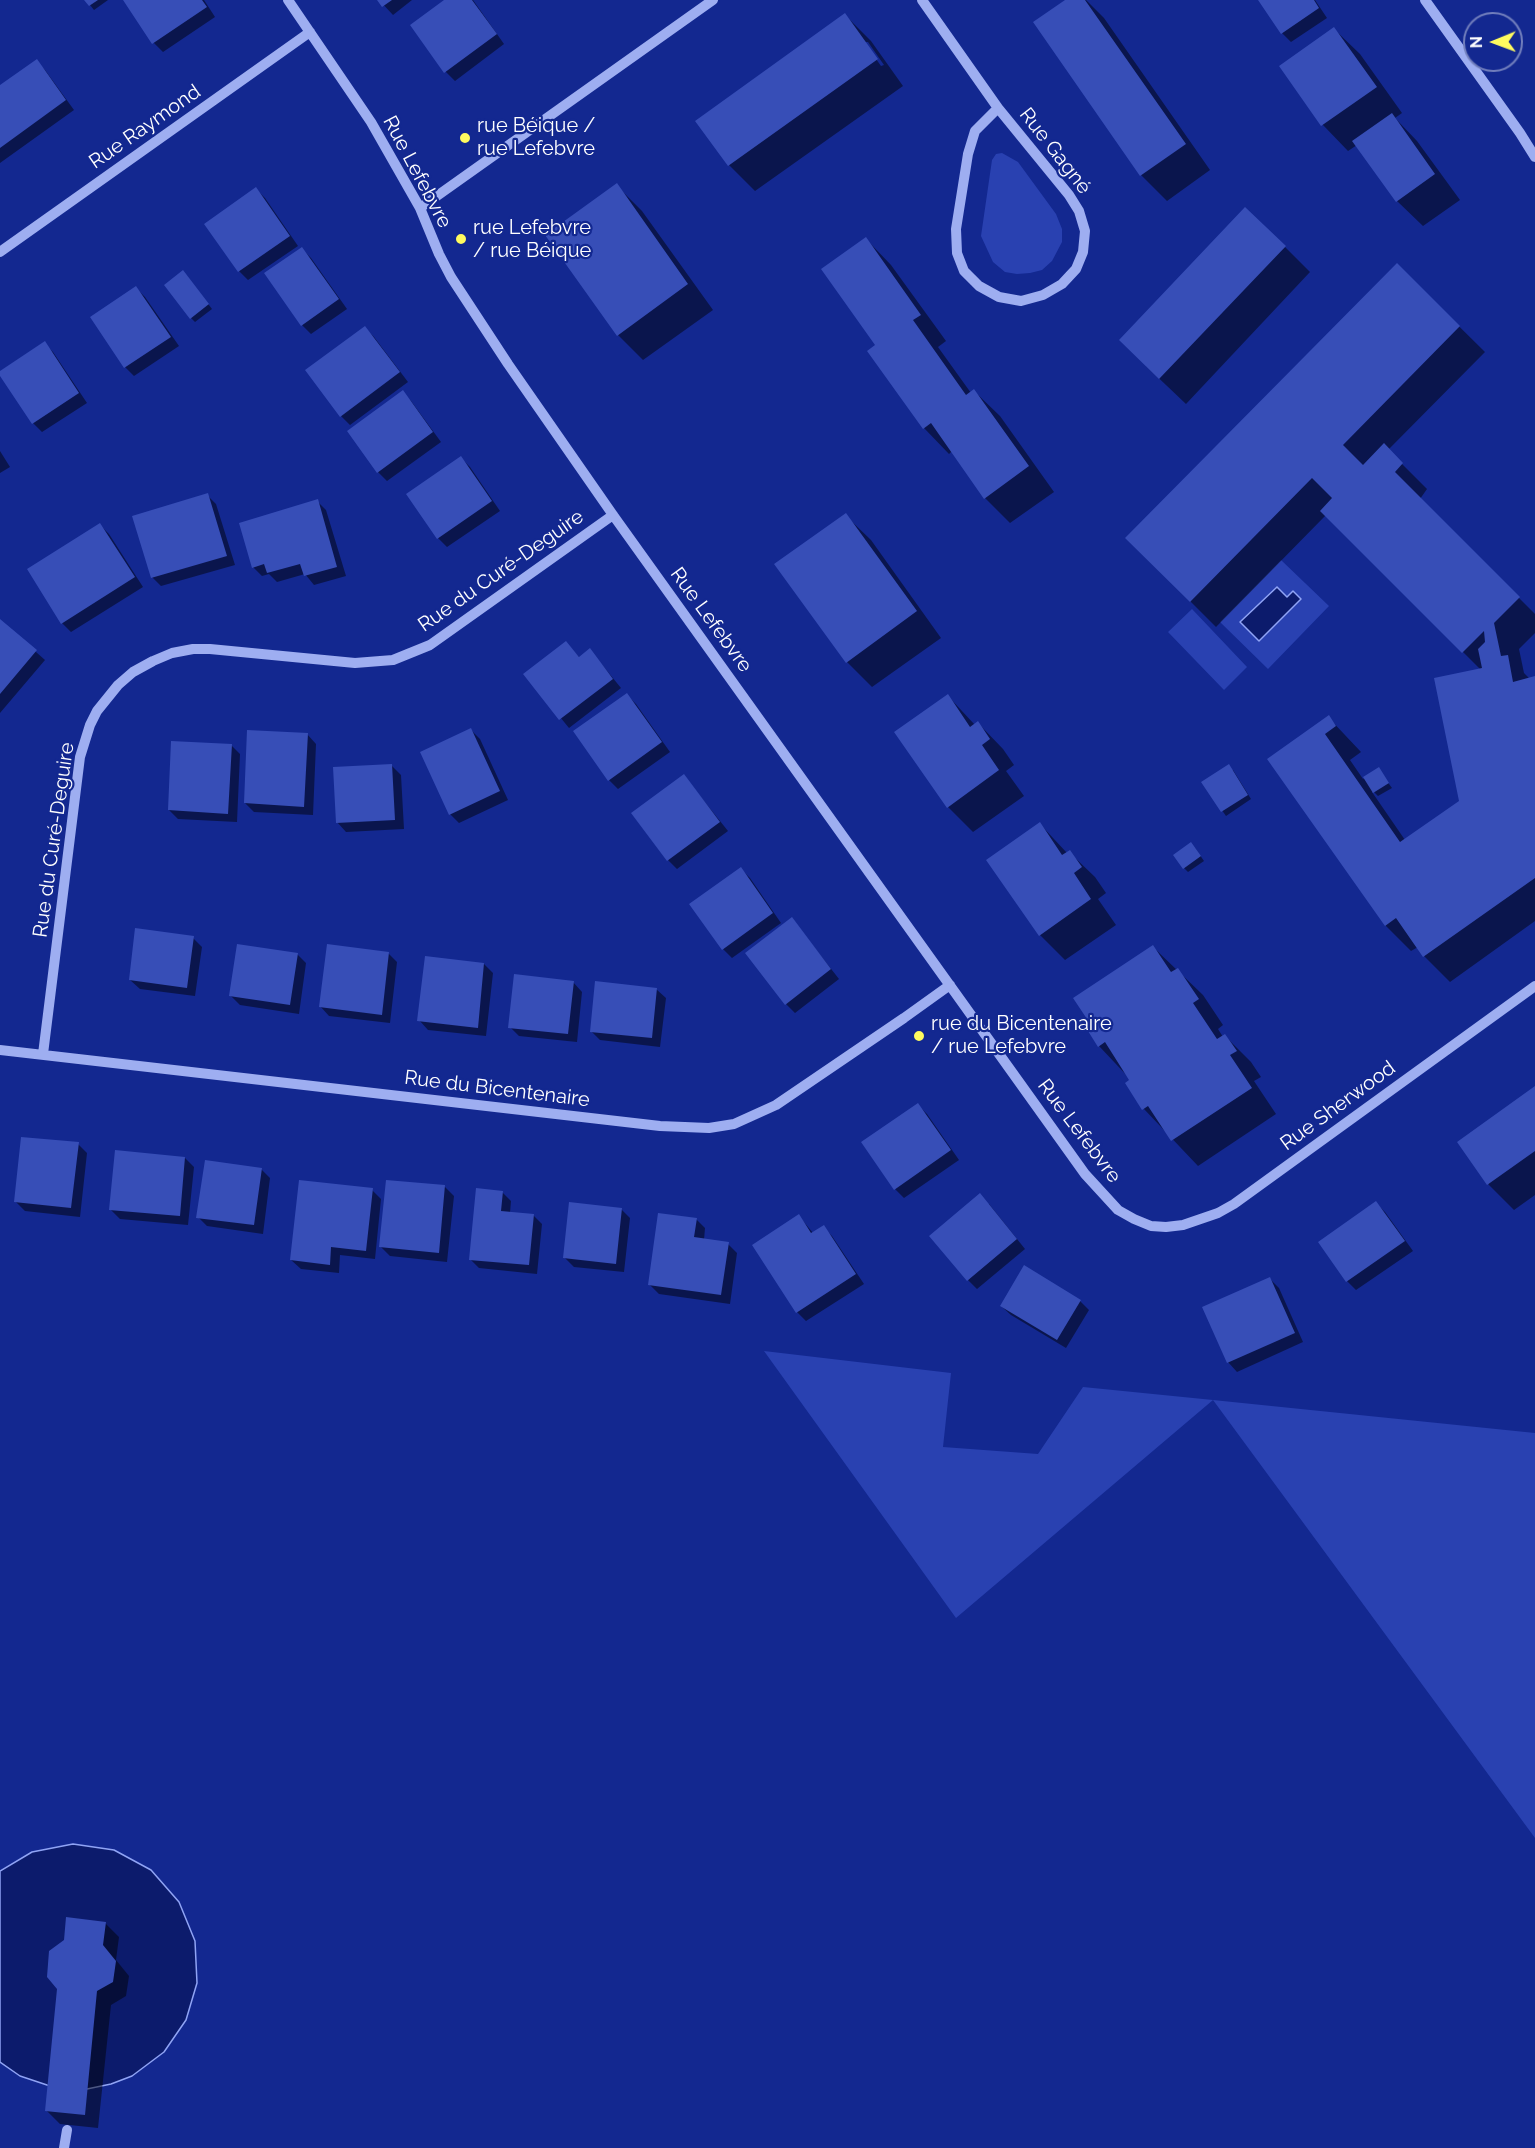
<!DOCTYPE html>
<html>
<head>
<meta charset="utf-8">
<style>
	body { margin:0 }
	#map { position:relative; width:1535px; height:2148px; overflow:hidden; background:#132890; font-family:Raleway,sans-serif }
	canvas { display:block }
	.north { position:absolute; left:1463px; top:12px; width:60px; height:60px; box-sizing:border-box; background:#132890; border:2px solid #717ebc; border-radius:50%; rotate:269deg; font-size:16px; font-weight:700; line-height:24px; text-align:center; color:#fff }
	.north::after { content:''; display:block; margin:auto; width:21px; height:27px; background:#fffb5f; clip-path:polygon(50% 0,100% 100%,50% 72%,0 100%) }
</style>
</head>
<body>
<div id="map">
<canvas width="1535" height="2148"></canvas>
<div class="north">N</div>
</div>
<script>
const c = document.querySelector('canvas').getContext('2d');
c.lineJoin = 'round';
function paint(path, color) { c.fillStyle = color; c.fill(path, 'evenodd'); }
const toPath = rows => new Path2D(rows.map(r => 'M' + r).join(''));
function stroke(path, color, width, dash) { c.strokeStyle = color; c.lineWidth = width; c.lineCap = dash ? 'butt' : 'round'; c.setLineDash(dash || []); c.stroke(path); }
function label(font, color, halo, rows, align = 'center') {
  c.font = font + ' Raleway,sans-serif'; c.lineWidth = 4.5; c.setLineDash([]); c.textBaseline = 'middle'; c.strokeStyle = halo; c.fillStyle = color; for (const [text, x, y, turn = 0] of rows) {
    c.save(); c.translate(x, y); c.rotate((+turn || 0) * Math.PI / 180); c.textAlign = isNaN(turn) ? turn : align; if (halo) c.strokeText(text, 0, 0); c.fillText(text, 0, 0); c.restore();
  }
}
paint(toPath([
	[1002,153,1018,162,1056,214,1062,229,1062,242,1052,261,1042,270,1030,273,1017,274,1005,272,993,262,981,236,992,160,996,154],
	[1281,560,1329,606,1268,669,1220,622],
	[1192,609,1247,667,1224,690,1168,632],
	[764,1351,951,1373,943,1447,1038,1454,1083,1387,1213,1400,1535,1433,1535,1838,1213,1400,956,1618]
]), '#2941b1');
const water = toPath([
	[1277,587,1287,597,1293,591,1301,599,1259,641,1240,622,1277,587],
	[73,1844,114,1850,151,1870,179,1902,195,1941,197,1983,186,2020,164,2052,132,2076,111,2084,87,2089,47,2085,20,2076,0,2062,0,1871,32,1852,73,1844]
]);
paint(water, '#0c1b6c');
stroke(water, '#90a4f5', 1.5);
paint(toPath([
	[86,0,108,0,94,10],
	[125,0,204,0,215,17,163,52,154,43],
	[379,0,412,0,393,15],
	[447,0,473,0,504,44,455,81,446,72],
	[1068,0,1086,0,1104,18,1210,170,1167,201,1141,175,1035,23],
	[1259,0,1315,0,1327,18,1291,42,1282,33],
	[845,15,871,41,903,86,755,191,729,165,698,121],
	[864,42,868,42,884,65,881,66],
	[1334,29,1360,54,1402,113,1395,118,1417,141,1460,200,1423,226,1397,201,1357,145,1348,151,1323,125,1281,67],
	[36,61,45,70,74,110,0,163,0,87],
	[616,185,642,211,713,310,643,360,618,335],
	[256,189,265,198,298,246,248,280,239,271],
	[866,239,891,265,946,341,938,347,971,393,974,391,1000,416,1054,492,1010,523,985,498,952,451,949,454,924,428],
	[1285,247,1310,272,1186,404,1146,366],
	[302,249,311,258,347,309,311,334,302,325],
	[1397,265,1485,352,1388,450,1427,489,1420,499,1535,614,1535,633,1519,649,1524,673,1530,679,1535,678,1535,921,1450,982,1424,956,1418,947,1411,951,1386,926,1269,760,1328,717,1361,752,1350,760,1363,779,1378,769,1392,788,1378,796,1373,791,1372,792,1405,840,1461,802,1481,670,1326,515,1216,627,1127,538],
	[187,276,212,309,195,322,191,318],
	[136,288,145,297,179,346,134,376,125,367,92,318],
	[365,328,374,337,408,382,350,425,341,416],
	[44,343,53,352,87,403,42,432,33,423,0,373],
	[402,392,411,401,441,442,387,481,378,472],
	[0,451,10,467,0,473],
	[461,458,470,467,500,511,447,547,438,538,408,494],
	[207,495,216,504,235,565,161,586,152,577],
	[317,501,326,510,346,576,314,585,305,574,277,582,269,574,262,576,253,567],
	[845,515,871,540,941,638,872,687,847,662],
	[100,525,109,534,143,587,71,632,62,623],
	[0,620,45,660,0,713],
	[566,643,580,658,590,650,621,688,569,728,525,674],
	[627,695,636,704,670,752,618,789,609,780],
	[948,696,975,725,978,723,1003,749,1014,765,1006,771,1024,796,973,832,948,807],
	[471,730,480,739,508,800,459,823,450,814],
	[307,734,316,744,313,815,254,812,245,803],
	[231,745,240,754,237,822,178,819,169,810],
	[392,766,401,775,404,829,346,832,337,822],
	[1233,770,1251,799,1226,816,1203,783],
	[684,776,728,831,677,869,668,860],
	[1040,824,1067,853,1069,852,1095,877,1106,893,1098,899,1116,925,1065,960,1040,935],
	[1195,848,1204,861,1188,872,1184,868],
	[741,869,750,878,781,923,732,958,723,949],
	[792,919,839,979,795,1013,786,1004],
	[193,938,202,947,195,996,140,989,130,980],
	[1153,947,1203,995,1223,1025,1218,1029,1223,1037,1225,1036,1251,1062,1261,1077,1254,1081,1276,1114,1198,1166,1144,1109,1131,1080,1099,1046,1095,1028],
	[388,953,397,962,390,1023,329,1016,320,1006],
	[297,954,306,963,299,1014,240,1005,231,996],
	[484,964,493,973,486,1036,428,1030,419,1020],
	[573,982,582,992,577,1042,519,1036,510,1027],
	[656,989,666,998,660,1047,600,1040,591,1031],
	[1535,1087,1535,1195,1514,1210,1489,1185,1459,1143],
	[918,1105,927,1114,959,1160,904,1198,895,1189],
	[78,1144,87,1153,80,1217,25,1211,16,1202],
	[185,1158,194,1167,188,1225,120,1219,110,1209],
	[261,1169,270,1178,263,1234,207,1226,198,1217],
	[445,1187,454,1196,447,1262,390,1256,381,1247],
	[372,1190,381,1199,375,1259,340,1255,339,1273,301,1269,291,1260],
	[502,1192,511,1201,510,1213,533,1215,542,1224,537,1274,479,1268,470,1259],
	[1376,1203,1385,1212,1413,1251,1356,1290,1347,1281,1320,1243],
	[989,1204,1025,1249,977,1289,968,1280],
	[621,1209,630,1218,624,1272,574,1267,564,1257],
	[799,1216,813,1233,823,1227,832,1236,864,1284,806,1321,797,1312],
	[696,1219,705,1228,704,1240,728,1244,737,1253,730,1304,659,1294,650,1285],
	[1270,1279,1279,1288,1303,1342,1237,1372,1228,1362],
	[1080,1301,1089,1310,1066,1348,1011,1315,1001,1306],
	[105,1923,119,1937,116,1960,129,1976,126,1996,111,2005,98,2128,60,2124,46,2110]
]), '#0007');
paint(toPath([
	[84,0,98,0,89,6],
	[123,0,202,0,207,7,152,44],
	[377,0,392,0,382,7],
	[444,0,472,0,497,34,444,73,410,25],
	[1065,0,1085,0,1186,144,1140,176,1033,22],
	[1258,0,1314,0,1319,8,1281,34],
	[845,13,878,59,728,166,695,121],
	[1334,27,1377,87,1321,126,1279,66],
	[37,59,66,100,0,148,0,85],
	[1392,113,1435,174,1396,202,1352,141],
	[617,183,688,284,617,336,545,235],
	[256,187,290,236,238,272,204,224],
	[1245,207,1286,246,1159,379,1119,340],
	[866,237,921,315,913,320,966,395,974,389,1029,466,984,499,931,423,923,429,867,351,875,345,821,269],
	[302,247,339,299,301,326,264,273],
	[1397,263,1460,326,1343,445,1363,465,1384,443,1403,463,1395,472,1520,597,1494,623,1501,656,1508,655,1513,682,1535,676,1535,878,1423,957,1396,918,1385,926,1267,759,1329,715,1336,726,1325,734,1400,842,1459,801,1434,678,1482,668,1478,649,1485,642,1484,631,1462,653,1320,511,1332,498,1312,478,1190,602,1125,538],
	[183,270,209,304,190,319,164,285],
	[136,286,171,337,124,368,90,317],
	[365,326,400,372,340,417,305,370],
	[45,341,79,393,32,424,0,376,0,371],
	[403,390,433,432,377,473,347,431],
	[461,456,492,501,437,539,406,494],
	[208,493,227,556,151,578,132,516],
	[318,499,337,567,304,576,300,564,267,573,264,564,252,568,239,523],
	[846,513,917,611,846,663,774,564],
	[100,523,135,577,61,624,27,569],
	[0,619,37,650,0,694],
	[566,641,579,657,590,648,613,679,559,720,523,674],
	[627,693,662,742,608,781,573,731],
	[948,694,970,727,978,721,990,739,982,745,999,770,947,808,894,732],
	[471,728,500,791,449,815,420,752],
	[247,730,308,733,304,807,244,803],
	[171,741,232,744,228,814,168,810],
	[392,764,395,820,336,823,333,767],
	[1229,764,1248,795,1221,812,1201,782],
	[1379,767,1389,783,1373,793,1363,777],
	[684,774,720,822,667,861,631,813],
	[1040,822,1062,855,1070,850,1077,860,1082,867,1074,873,1091,899,1039,936,986,860],
	[1191,842,1201,856,1183,869,1173,855],
	[741,867,773,913,722,950,689,904],
	[792,917,831,969,785,1005,745,953],
	[135,928,194,936,187,988,129,980],
	[237,944,298,953,290,1005,229,996],
	[327,944,389,952,382,1015,319,1007],
	[1153,945,1171,972,1178,968,1199,999,1193,1003,1217,1039,1225,1034,1237,1051,1230,1055,1252,1088,1171,1141,1148,1106,1142,1110,1125,1083,1129,1080,1105,1042,1098,1047,1088,1031,1093,1028,1073,998],
	[425,956,484,963,478,1028,417,1021],
	[514,974,574,981,568,1034,508,1028],
	[595,981,657,988,652,1038,590,1032],
	[1535,1086,1535,1151,1487,1185,1457,1142],
	[918,1103,951,1150,894,1190,861,1142],
	[21,1137,79,1142,71,1208,14,1202],
	[115,1150,185,1157,180,1216,109,1210],
	[205,1160,262,1168,254,1225,196,1218],
	[299,1180,373,1188,366,1251,331,1247,330,1265,290,1260],
	[386,1180,445,1185,439,1253,379,1247],
	[476,1188,503,1191,501,1211,534,1214,529,1265,469,1260],
	[980,1193,1017,1239,967,1281,929,1236],
	[1376,1201,1405,1241,1346,1282,1318,1242],
	[569,1202,622,1208,616,1264,563,1258],
	[658,1213,697,1218,694,1237,729,1242,721,1295,648,1285],
	[799,1214,811,1233,824,1225,856,1274,796,1313,752,1245],
	[1024,1265,1081,1300,1057,1340,1000,1306],
	[1270,1277,1295,1333,1227,1363,1202,1307],
	[66,1917,106,1922,103,1945,116,1961,113,1982,97,1991,85,2115,45,2111,57,1989,47,1977,49,1951,64,1940]
]), '#374eb7');
stroke(toPath([
	[288,0,371,122,420,208,439,254,451,277,508,364,613,515,1085,1174,1118,1210,1134,1219,1151,1226,1166,1227,1183,1225,1218,1213,1234,1204,1535,986],
	[922,0,998,108,1069,195,1079,211,1085,231,1083,252,1076,269,1062,284,1043,295,1021,301,999,297,979,286,964,271,957,253,956,229,968,154,975,131,998,108],
	[1425,0,1520,133,1535,157],
	[420,208,713,0],
	[0,252,310,32],
	[0,1050,660,1126,709,1128,734,1124,776,1105,904,1018,950,985],
	[43,1054,80,757,90,725,97,711,118,685,133,672,153,661,172,653,193,649,210,649,355,663,393,660,430,645,613,515],
	[64,2148,67,2130]
]), '#9eaef1', 10);
for (const [x, y, r, color] of [
	[465,138,6,"#fffb5f"],
	[461,239,6,"#fffb5f"],
	[919,1036,6,"#fffb5f"]
]) { const dot = new Path2D(); dot.arc(x, y, r, 0, 2 * Math.PI); c.fillStyle = color; c.fill(dot); stroke(dot, '#132890', 2); }
label('20px', '#fff', '#132890', [
	["rue Béique /",477,126],
	["rue Lefebvre",477,149],
	["rue Lefebvre",473,228],
	["/ rue Béique",473,251],
	["rue du Bicentenaire",931,1024],
	["/ rue Lefebvre",931,1047]
], 'left');
label('20px', '#fff', '#132890', [
	["Rue Raymond",145,127,-35],
	["Rue Gagné",1055,151,52],
	["Rue Lefebvre",417,172,62],
	["Rue du Curé-Deguire",501,571,-35],
	["Rue Lefebvre",711,620,54],
	["Rue du Curé-Deguire",54,840,-82],
	["Rue du Bicentenaire",497,1089,7],
	["Rue Sherwood",1338,1106,-36],
	["Rue Lefebvre",1079,1131,53]
]);
</script>
</body>
</html>
